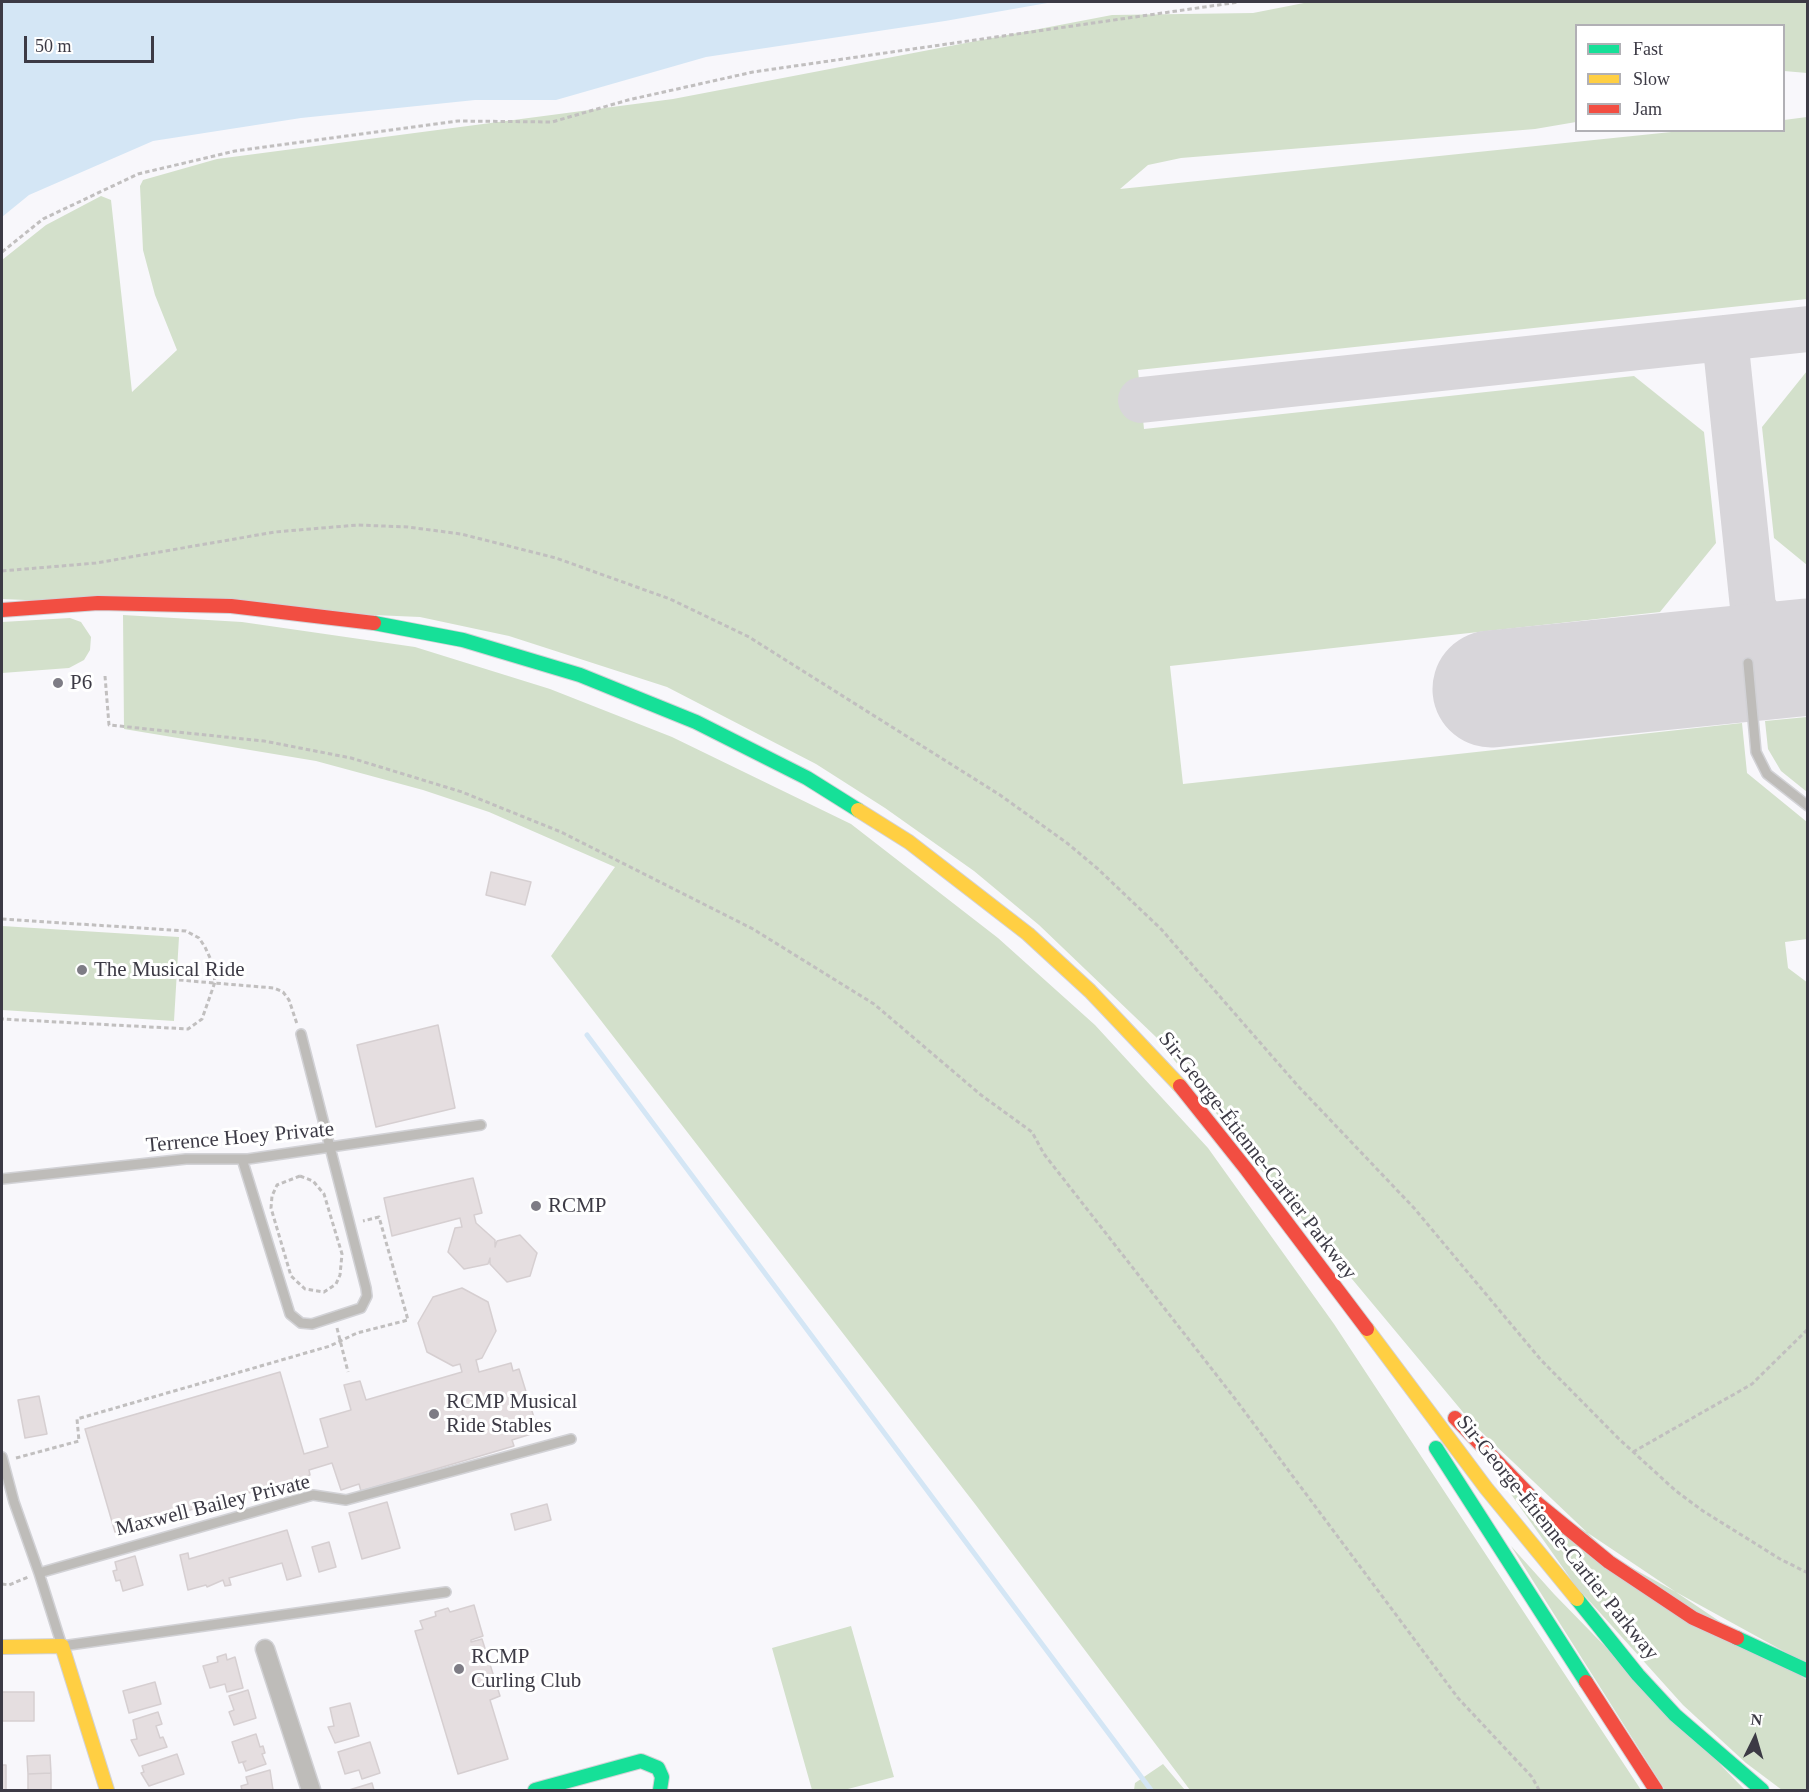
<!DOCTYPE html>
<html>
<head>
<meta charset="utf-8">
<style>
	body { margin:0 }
	#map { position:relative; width:1809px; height:1792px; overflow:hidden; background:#f8f7fb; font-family:"Times New Roman",serif }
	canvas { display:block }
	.frame { position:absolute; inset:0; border:3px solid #3c3a45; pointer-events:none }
	.legend { position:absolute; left:1575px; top:24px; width:210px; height:108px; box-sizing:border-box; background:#fff; border:2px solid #b1b0b5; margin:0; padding:8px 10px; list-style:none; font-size:18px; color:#3c3a45 }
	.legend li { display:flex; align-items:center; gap:12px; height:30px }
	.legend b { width:30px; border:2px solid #b1b0b5 }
	.north { position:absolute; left:1725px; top:1708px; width:60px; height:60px; -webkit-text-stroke:4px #fff; paint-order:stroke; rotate:5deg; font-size:16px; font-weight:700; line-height:24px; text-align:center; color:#3c3a45 }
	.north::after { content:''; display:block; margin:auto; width:21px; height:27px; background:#3c3a45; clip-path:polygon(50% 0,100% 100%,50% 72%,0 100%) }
	.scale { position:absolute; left:24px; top:36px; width:130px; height:27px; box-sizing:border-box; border:3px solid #3c3a45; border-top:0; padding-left:8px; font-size:18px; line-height:21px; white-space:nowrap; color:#3c3a45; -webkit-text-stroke:4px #fff; paint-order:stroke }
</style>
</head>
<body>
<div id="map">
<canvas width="1809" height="1792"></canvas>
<div class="frame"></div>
<ul class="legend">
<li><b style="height:8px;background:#16e098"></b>Fast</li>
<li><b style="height:8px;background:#ffcf43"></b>Slow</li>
<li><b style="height:8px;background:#f24e42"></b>Jam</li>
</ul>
<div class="north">N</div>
<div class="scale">50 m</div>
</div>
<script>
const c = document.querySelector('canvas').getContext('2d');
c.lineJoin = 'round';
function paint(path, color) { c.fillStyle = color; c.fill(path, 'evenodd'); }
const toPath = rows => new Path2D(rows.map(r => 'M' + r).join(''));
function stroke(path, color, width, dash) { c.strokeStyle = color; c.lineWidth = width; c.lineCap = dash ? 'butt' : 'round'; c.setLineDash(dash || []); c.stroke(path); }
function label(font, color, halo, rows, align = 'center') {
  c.font = font + ' "Times New Roman",serif'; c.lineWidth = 6; c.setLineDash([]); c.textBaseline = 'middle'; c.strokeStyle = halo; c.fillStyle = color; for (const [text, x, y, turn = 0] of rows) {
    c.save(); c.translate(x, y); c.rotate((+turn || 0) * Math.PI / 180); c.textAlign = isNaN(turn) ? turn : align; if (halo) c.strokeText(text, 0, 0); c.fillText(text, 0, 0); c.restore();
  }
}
paint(toPath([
	[1309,2,1807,2,1807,73,1784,71,1784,26,1576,26,1576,122,1535,129,1181,158,1148,165,1120,189,1681,131,1784,130,1784,120,1807,117,1807,299,1138,370,1144,429,1634,376,1704,432,1716,543,1660,612,1170,666,1183,784,1742,723,1747,773,1807,822,1807,939,1785,942,1788,968,1808,983,1807,1664,1614,1558,1472,1423,1257,1165,1156,1037,1039,925,974,871,885,808,816,764,667,687,509,636,420,617,2,599,2,260,46,225,101,196,111,200,132,392,177,350,155,295,143,250,140,186,143,180,217,159,673,99,1112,15,1253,13],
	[1807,371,1807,565,1774,538,1762,427],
	[123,615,242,622,415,647,550,689,672,737,851,824,998,938,1095,1025,1208,1148,1334,1324,1641,1790,1190,1790,975,1504,551,956,615,867,489,812,423,790,316,761,124,729],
	[70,618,81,622,91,637,90,650,84,660,69,668,2,673,2,622],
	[1807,717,1808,717,1807,792,1781,771,1768,749,1765,721],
	[2,926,179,937,174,1021,2,1010],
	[1494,1470,1807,1680,1807,1790,1782,1790,1746,1763,1683,1705,1575,1585],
	[1511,1546,1554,1594,1745,1790,1665,1790],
	[851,1626,894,1777,844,1790,812,1790,772,1648],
	[1163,1764,1185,1790,1134,1790,1135,1783]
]), '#d3e0cb');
paint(toPath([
	[2,2,1053,2,945,21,706,57,556,100,475,100,301,118,153,141,29,195,2,217]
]), '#d4e6f5');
stroke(toPath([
	[587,1035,1151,1790]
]), '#d4e6f5', 5);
stroke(toPath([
	[1725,338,1753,607,1769,633,1782,643,1808,651],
	[1141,400,1808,329]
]), '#d8d6da', 46);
stroke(toPath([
	[1491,689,1808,657]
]), '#d8d6da', 117);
const building = toPath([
	[491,872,531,882,525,905,486,895,491,872],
	[438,1025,455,1108,376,1127,357,1045,438,1025],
	[473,1178,482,1213,474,1215,476,1223,495,1240,495,1247,497,1241,520,1235,537,1253,530,1276,507,1282,490,1264,490,1258,488,1264,464,1269,448,1252,455,1228,462,1227,460,1218,392,1236,384,1198,473,1178],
	[462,1288,488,1302,496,1331,482,1358,476,1360,479,1372,511,1363,513,1371,519,1369,536,1424,529,1426,531,1434,512,1440,514,1446,361,1491,359,1484,341,1490,332,1463,309,1470,310,1475,115,1532,85,1429,280,1372,304,1454,328,1447,320,1419,351,1410,344,1385,360,1381,366,1400,462,1372,460,1364,453,1366,427,1352,418,1323,433,1297,462,1288],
	[39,1396,47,1434,25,1438,18,1400,39,1396],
	[387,1502,400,1548,362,1559,349,1513,387,1502],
	[547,1504,551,1520,515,1530,511,1514,547,1504],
	[287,1530,301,1576,287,1580,282,1563,229,1578,231,1585,225,1586,223,1580,207,1587,206,1585,188,1590,180,1555,188,1553,189,1559,287,1530],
	[329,1542,336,1567,319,1572,312,1547,329,1542],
	[135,1556,143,1585,123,1591,120,1580,116,1581,113,1571,117,1570,115,1562,135,1556],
	[474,1605,483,1636,471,1640,471,1642,482,1639,500,1696,490,1700,508,1759,458,1774,415,1631,423,1629,420,1621,436,1616,435,1612,448,1608,450,1612,474,1605],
	[226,1654,227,1660,235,1657,243,1688,227,1692,225,1684,210,1688,203,1666,218,1662,217,1657,226,1654],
	[155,1682,161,1704,129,1713,123,1691,155,1682],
	[248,1690,256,1718,234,1725,229,1712,234,1710,229,1696,248,1690],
	[2,1692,34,1692,34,1721,2,1721,2,1692],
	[350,1703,359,1736,335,1743,328,1727,334,1726,330,1708,350,1703],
	[158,1712,162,1724,156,1726,160,1738,163,1737,167,1747,139,1756,131,1740,137,1739,133,1720,158,1712],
	[256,1734,260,1747,263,1746,265,1753,262,1754,266,1764,246,1771,243,1763,246,1761,239,1763,232,1742,256,1734],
	[370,1742,380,1773,362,1779,359,1770,345,1774,338,1752,370,1742],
	[177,1754,184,1774,149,1786,141,1773,144,1772,142,1766,177,1754],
	[50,1755,51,1773,28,1774,27,1756,50,1755],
	[2,1765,6,1765,6,1790,2,1790,2,1765],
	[270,1770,273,1790,242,1790,241,1786,248,1784,246,1777,270,1770],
	[51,1773,51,1790,28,1790,28,1774,51,1773],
	[372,1783,374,1790,349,1790,372,1783]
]);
paint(building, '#e5dee0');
stroke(building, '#d6cfd1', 1.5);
const lane = toPath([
	[1748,663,1756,752,1767,774,1808,806],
	[242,1159,290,1314,301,1323,312,1324,361,1308,367,1296,366,1288,301,1034],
	[2,1179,186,1159,248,1159,481,1125],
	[2,1457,14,1502,39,1573,313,1495,346,1500,571,1439],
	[39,1573,62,1646,446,1592]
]);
const street = toPath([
	[265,1649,311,1790]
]);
const fast = toPath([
	[374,623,463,640,580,675,696,722,807,778,858,810],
	[1436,1448,1586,1682],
	[1577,1599,1638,1675,1675,1715,1762,1790],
	[1737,1638,1808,1671],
	[535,1790,641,1761,658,1768,662,1777,660,1790]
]);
const slow = toPath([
	[858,810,909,842,1028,934,1090,991,1180,1086],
	[1367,1329,1486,1488,1577,1599],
	[2,1647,62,1646,107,1790]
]);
const jam = toPath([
	[2,610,98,603,231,606,374,623],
	[1180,1086,1247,1170,1367,1329],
	[1455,1418,1538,1504,1609,1562,1693,1618,1737,1638],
	[1586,1682,1656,1790]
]);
stroke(lane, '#d2d2d6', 12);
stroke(street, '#d2d2d6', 21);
stroke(fast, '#d2d2d6', 16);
stroke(slow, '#d2d2d6', 16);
stroke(jam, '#d2d2d6', 16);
stroke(toPath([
	[2,252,43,219,138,174,235,151,458,121,552,122,628,100,753,72,1239,2],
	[2,571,96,563,275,532,358,525,408,527,461,534,556,558,670,599,749,637,1000,795,1067,843,1098,869,1161,929,1298,1086,1414,1208,1541,1360,1619,1439,1676,1491,1703,1511,1780,1559,1808,1573],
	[105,676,109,725,264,741,351,758,462,792,561,832,753,929,874,1004,981,1095,1032,1132,1044,1154,1236,1400,1458,1698,1532,1777,1539,1790],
	[2,919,186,931,199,938,205,947,211,960,215,982,202,1019,188,1029,2,1019],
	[179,980,274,988,283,992,289,1000,297,1024],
	[300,1176,313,1181,324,1194,342,1254,340,1275,336,1284,324,1292,305,1289,291,1276,271,1208,272,1196,277,1185,300,1176],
	[337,1328,348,1372],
	[1633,1452,1752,1384,1808,1329],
	[16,1458,79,1441,77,1419,330,1346,357,1333,408,1320,379,1217,363,1221],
	[2,1584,9,1585,28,1577]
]), '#c1bfbf', 3, [4.5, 3]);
stroke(lane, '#bebcb9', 9);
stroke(street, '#bebcb9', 18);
stroke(fast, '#16e098', 14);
stroke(slow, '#ffcf43', 14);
stroke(jam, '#f24e42', 14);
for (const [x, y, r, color] of [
	[58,683,6,"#7e7c85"],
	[82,970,6,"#7e7c85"],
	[536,1206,6,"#7e7c85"],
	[434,1414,6,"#7e7c85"],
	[459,1669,6,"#7e7c85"]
]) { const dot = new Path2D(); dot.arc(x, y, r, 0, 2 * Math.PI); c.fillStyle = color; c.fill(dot); stroke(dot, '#fff', 2); }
label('21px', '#3c3a45', '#fff', [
	["P6",70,683],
	["The Musical Ride",94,970],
	["RCMP",548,1206],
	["RCMP Musical",446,1402],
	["Ride Stables",446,1426],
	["RCMP",471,1657],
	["Curling Club",471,1681]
], 'left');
label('21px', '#3c3a45', '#fff', [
	["Terrence Hoey Private",240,1138,-5],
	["Sir-George-Étienne-Cartier Parkway",1257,1156,52],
	["Maxwell Bailey Private",213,1506,-14],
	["Sir-George-Étienne-Cartier Parkway",1557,1538,51]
]);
</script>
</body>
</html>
